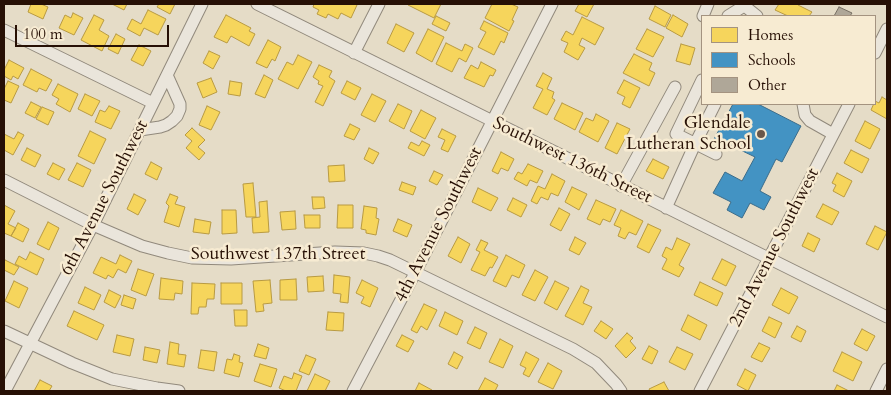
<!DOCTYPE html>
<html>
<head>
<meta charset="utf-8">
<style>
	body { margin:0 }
	#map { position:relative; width:891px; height:395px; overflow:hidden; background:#e5dcc7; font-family:Cardo,serif }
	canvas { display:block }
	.frame { position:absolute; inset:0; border:5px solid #271005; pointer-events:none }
	.legend { position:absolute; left:701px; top:15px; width:175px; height:90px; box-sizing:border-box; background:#f7ebd2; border:1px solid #a49380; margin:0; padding:6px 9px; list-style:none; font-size:15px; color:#271005 }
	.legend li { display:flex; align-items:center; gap:10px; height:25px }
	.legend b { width:25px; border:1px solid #a49380 }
	.scale { position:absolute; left:15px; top:25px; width:154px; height:22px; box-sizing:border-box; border:2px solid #271005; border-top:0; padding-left:6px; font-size:15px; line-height:18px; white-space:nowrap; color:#271005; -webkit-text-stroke:4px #f7ebd2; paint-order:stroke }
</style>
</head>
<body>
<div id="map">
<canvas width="891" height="395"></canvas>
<div class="frame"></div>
<ul class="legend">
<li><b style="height:14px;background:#f6d55c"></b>Homes</li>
<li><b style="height:14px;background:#4393c3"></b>Schools</li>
<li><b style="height:14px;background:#afa798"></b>Other</li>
</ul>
<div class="scale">100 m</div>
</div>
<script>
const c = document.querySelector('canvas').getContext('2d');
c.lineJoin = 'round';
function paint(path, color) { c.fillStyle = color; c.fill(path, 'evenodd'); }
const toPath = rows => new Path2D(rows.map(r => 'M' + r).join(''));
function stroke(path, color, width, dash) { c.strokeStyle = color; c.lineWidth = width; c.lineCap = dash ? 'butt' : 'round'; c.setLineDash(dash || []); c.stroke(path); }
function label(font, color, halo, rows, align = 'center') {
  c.font = font + ' Cardo,serif'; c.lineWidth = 5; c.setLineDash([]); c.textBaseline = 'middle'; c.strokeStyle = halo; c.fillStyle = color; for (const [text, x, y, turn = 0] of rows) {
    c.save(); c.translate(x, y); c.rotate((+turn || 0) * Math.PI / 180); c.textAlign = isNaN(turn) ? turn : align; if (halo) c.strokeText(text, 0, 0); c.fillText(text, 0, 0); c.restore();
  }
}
const homes = toPath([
	[31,4,41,4,48,7,43,19,28,12,31,4],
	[112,4,127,4,124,10,112,4],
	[159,4,175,4,170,14,157,7,159,4],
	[314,4,355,4,357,5,351,18,341,13,338,19,328,14,326,18,317,14,319,10,313,7,314,4],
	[408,4,441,4,434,18,408,5,408,4],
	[492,4,511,4,518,7,512,20,514,21,509,31,485,18,492,4],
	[579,4,594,4,587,17,575,11,579,4],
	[779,4,798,4,798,5,812,12,809,16,788,16,775,10,779,4],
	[655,6,671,15,665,27,649,19,655,6],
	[148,10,166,19,158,35,144,28,140,36,127,29,132,19,141,24,148,10],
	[73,13,83,18,74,35,59,28,65,15,71,18,73,13],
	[94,15,104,20,99,30,109,36,102,51,81,40,94,15],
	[226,15,251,28,249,31,255,34,249,46,231,36,227,43,214,37,226,15],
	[673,15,688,24,682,37,666,28,673,15],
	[436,16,450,23,446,31,432,24,436,16],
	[582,17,604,28,595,45,582,38,579,45,585,48,578,60,564,52,568,43,561,40,566,31,573,35,582,17],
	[484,21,508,33,504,43,501,41,494,55,478,47,486,32,480,29,484,21],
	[396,24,414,33,404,52,387,43,396,24],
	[428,29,444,37,432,62,416,53,428,29],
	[647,29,664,37,653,57,636,49,647,29],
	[116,34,125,39,118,54,108,49,116,34],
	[268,40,281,47,275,61,272,59,267,68,256,63,268,40],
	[446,43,462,51,465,44,473,48,466,62,459,58,452,72,436,64,446,43],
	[681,44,695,48,690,65,676,61,681,44],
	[139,45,151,51,143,66,131,60,139,45],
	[209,51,220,56,213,69,203,63,209,51],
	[634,54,652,63,649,70,655,73,649,86,623,73,634,54],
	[298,55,312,62,298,89,278,79,287,62,293,65,298,55],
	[9,60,24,68,18,79,13,76,11,80,4,76,4,70,9,60],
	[481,62,496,70,493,76,490,75,484,87,464,78,471,65,478,69,481,62],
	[319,65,332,71,329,77,335,81,323,106,315,102,323,86,318,84,319,81,313,77,319,65],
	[31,69,52,80,46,91,39,88,37,92,23,85,31,69],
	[543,73,552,78,547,89,554,92,552,98,555,100,547,115,533,108,543,89,536,86,543,73],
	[264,75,273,80,265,98,255,94,264,75],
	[211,78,217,92,203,98,197,83,211,78],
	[624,80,640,88,630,108,622,104,625,97,617,93,624,80],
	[8,81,19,86,11,103,4,100,4,89,8,81],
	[230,81,242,83,240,96,228,94,230,81],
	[347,81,361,88,355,100,341,93,347,81],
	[58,84,78,94,70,112,56,104,59,99,52,95,58,84],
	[85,94,100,101,92,116,78,109,85,94],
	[372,94,386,101,375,122,361,115,372,94],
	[882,97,887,100,887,119,871,110,875,101,879,103,882,97],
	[31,102,41,107,35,118,25,113,31,102],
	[562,103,583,113,575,130,554,119,562,103],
	[398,104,412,111,404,129,389,121,398,104],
	[109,106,120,111,111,129,95,122,100,110,105,112,109,106],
	[207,106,220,112,211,130,199,125,207,106],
	[42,107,54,112,48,125,36,119,42,107],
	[421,110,436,118,425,139,410,131,421,110],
	[596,114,609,121,598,142,579,132,586,118,593,121,596,114],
	[865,121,880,129,870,149,855,141,865,121],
	[617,123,630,129,617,154,605,148,617,123],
	[350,124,360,129,354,140,344,136,350,124],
	[192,128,205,140,198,147,205,153,199,160,186,148,192,141,185,135,192,128],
	[442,129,456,136,448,152,441,149,445,140,438,137,442,129],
	[90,131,106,139,94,164,78,156,90,131],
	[18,132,24,135,13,155,4,150,4,134,14,139,18,132],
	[422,141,430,145,424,156,408,148,411,142,419,146,422,141],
	[27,148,41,155,35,167,21,160,27,148],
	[369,148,379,153,373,164,364,159,369,148],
	[851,150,869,159,862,173,844,163,851,150],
	[501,152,514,159,508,171,501,168,498,174,492,171,501,152],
	[653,159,669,167,663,179,646,171,653,159],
	[151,162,162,168,157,180,145,174,151,162],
	[53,163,65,169,59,180,47,174,53,163],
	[77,163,91,170,83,187,68,180,77,163],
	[528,164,543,171,537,183,530,180,527,186,514,179,518,172,522,174,528,164],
	[344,165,345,181,329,182,328,166,344,165],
	[434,171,443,175,437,185,429,181,434,171],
	[837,173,852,181,844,197,833,191,836,185,832,183,837,173],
	[552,174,565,181,558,196,551,193,548,200,541,197,537,204,531,201,538,186,545,189,552,174],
	[402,182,416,187,413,195,399,190,402,182],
	[253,183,256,217,246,217,243,184,253,183],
	[572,187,587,194,579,210,565,202,572,187],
	[478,188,498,198,491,211,472,202,478,188],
	[134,194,146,200,138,215,127,209,134,194],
	[170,194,178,197,175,204,185,207,179,227,164,222,169,206,166,203,170,194],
	[312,197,324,197,325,208,313,209,312,197],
	[513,198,527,205,521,217,507,210,513,198],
	[596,200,616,209,610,222,603,219,600,225,587,219,596,200],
	[267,201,269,232,253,233,252,218,260,217,259,202,267,201],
	[823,204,839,212,832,225,816,217,823,204],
	[4,205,15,211,8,224,16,228,11,236,4,233,4,205],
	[338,205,353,205,353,228,337,228,338,205],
	[364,206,377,208,376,218,379,219,376,235,366,233,366,230,361,229,364,206],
	[559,208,570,214,561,231,550,225,559,208],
	[222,210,236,210,237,233,222,234,222,210],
	[621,210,643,221,636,235,629,232,625,239,618,236,621,228,614,225,621,210],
	[295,211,296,229,282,230,280,212,295,211],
	[304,215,320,215,320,228,305,228,304,215],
	[195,219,211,222,209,234,193,232,195,219],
	[398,219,412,225,407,237,393,231,398,219],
	[48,222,59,228,49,250,37,244,48,222],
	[18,223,29,229,23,242,11,236,18,223],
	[648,224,661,230,649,253,637,247,648,224],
	[875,226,887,232,878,250,866,244,875,226],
	[808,233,820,239,814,252,802,246,808,233],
	[458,237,470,244,461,263,448,256,458,237],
	[575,237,586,243,579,255,569,250,575,237],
	[677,238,690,244,679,265,684,268,679,277,662,269,667,259,662,256,666,247,672,250,677,238],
	[481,240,488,243,484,250,498,257,492,268,490,267,485,276,471,270,480,252,476,250,481,240],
	[30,252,44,259,37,275,15,264,19,256,26,260,30,252],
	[120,255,132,261,126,273,118,269,113,278,108,275,106,279,93,273,101,257,116,264,120,255],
	[506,255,525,265,519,278,512,275,506,287,493,281,506,255],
	[722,259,736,266,726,286,712,279,722,259],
	[5,260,19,267,14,275,4,270,4,263,5,260],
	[138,269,154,274,146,296,131,290,138,269],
	[535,270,548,277,535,301,522,295,535,270],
	[334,275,350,277,348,303,340,302,341,294,333,293,334,275],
	[323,276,324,291,308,292,307,277,323,276],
	[161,278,183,281,182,294,175,293,174,300,159,299,161,278],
	[296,279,297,300,280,300,280,280,296,279],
	[270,280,272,303,263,304,264,311,256,312,253,281,270,280],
	[362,280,378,288,370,307,361,303,364,297,356,293,362,280],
	[14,281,28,288,19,308,5,301,14,281],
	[555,281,569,288,557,310,544,303,555,281],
	[700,282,723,293,717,306,694,295,700,282],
	[192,283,215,284,214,299,207,299,206,307,199,307,198,314,191,314,192,283],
	[221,283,242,283,242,304,221,304,221,283],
	[581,286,589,290,583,303,592,307,583,325,565,316,581,286],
	[85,287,101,295,94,310,78,303,85,287],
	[781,288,798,297,789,314,772,305,781,288],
	[109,290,121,296,115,308,104,302,109,290],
	[124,295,136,299,133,309,121,305,124,295],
	[424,304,437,310,427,330,421,326,417,333,411,330,424,304],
	[234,310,247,310,247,326,235,326,234,310],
	[74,311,104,325,97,340,67,326,74,311],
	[328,312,344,313,343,331,326,330,328,312],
	[445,312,463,321,457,335,439,326,445,312],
	[688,315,707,325,700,340,681,330,688,315],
	[769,317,782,323,775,338,762,331,769,317],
	[601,321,613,329,606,339,594,331,601,321],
	[797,326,806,331,801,342,791,337,797,326],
	[475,327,487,333,480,349,467,343,475,327],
	[862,329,875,336,867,351,854,344,862,329],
	[627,333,633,338,630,341,636,348,626,358,615,346,627,333],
	[117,335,134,339,130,356,113,352,117,335],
	[402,335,414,341,408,352,396,346,402,335],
	[500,339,513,346,503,368,489,362,500,339],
	[170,342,179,344,178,354,186,355,184,367,167,364,170,342],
	[759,343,770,348,762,362,751,357,759,343],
	[258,344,269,348,266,359,254,356,258,344],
	[649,346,658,351,652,364,642,359,649,346],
	[145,347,160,350,157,363,143,360,145,347],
	[677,347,693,354,685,370,669,362,677,347],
	[201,350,217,352,214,371,198,368,201,350],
	[454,352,463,357,457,369,448,364,454,352],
	[526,352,539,359,529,377,523,374,526,368,520,365,526,352],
	[842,352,862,362,853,381,833,371,842,352],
	[234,354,240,356,239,362,243,363,239,377,224,373,227,359,232,360,234,354],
	[306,355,316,359,309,375,299,371,306,355],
	[548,363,562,371,553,389,538,382,548,363],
	[260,364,277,369,271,387,254,381,260,364],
	[745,369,756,375,748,391,737,385,745,369],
	[294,373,302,376,296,391,286,391,279,388,284,376,292,379,294,373],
	[315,374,330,381,325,391,307,391,315,374],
	[485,378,498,385,495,391,478,391,485,378],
	[40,380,52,386,49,391,34,391,40,380],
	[664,382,669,391,650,391,649,389,664,382],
	[419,383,432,390,431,391,415,391,419,383],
	[837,385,849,391,834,391,837,385]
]);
paint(homes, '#f6d55c');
stroke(homes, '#b89a42', 1);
const schools = toPath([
	[733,104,758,104,801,126,782,162,776,159,760,191,771,197,764,210,750,203,742,218,727,210,731,202,713,193,725,172,742,181,755,157,726,143,725,144,721,142,719,144,713,141,733,104]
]);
paint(schools, '#4393c3');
stroke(schools, '#3b6c8a', 1);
const building = toPath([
	[839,7,852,13,850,16,834,16,839,7]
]);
paint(building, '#afa798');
stroke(building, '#766e62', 1);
const minor = toPath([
	[257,4,887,317],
	[742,4,757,16],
	[703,16,708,4],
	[728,16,744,6],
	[4,30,153,103],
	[354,53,379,4],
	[875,53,887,29],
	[702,80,676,134,716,154],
	[803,104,805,115,810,121,833,134],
	[140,130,160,127,166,125,172,121,177,116,180,109,180,104,167,75],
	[4,180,93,225,142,246,168,253,192,258,231,259,335,252,364,253,378,256,390,260,573,349,596,363,616,384,621,391],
	[621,186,675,87],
	[666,208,695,144,715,104],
	[4,331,72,363,112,379,157,388,179,391],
	[5,391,93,225,202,4],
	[353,391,415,273,552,4],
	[700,391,849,104],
	[876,391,887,369]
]);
stroke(minor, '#91897c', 13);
stroke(minor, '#eae5db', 11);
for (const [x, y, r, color] of [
	[761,134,5,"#6a5749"]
]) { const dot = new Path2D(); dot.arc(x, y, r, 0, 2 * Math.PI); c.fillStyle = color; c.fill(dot); stroke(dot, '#f7ebd2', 2); }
label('18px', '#271005', '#f7ebd2', [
	["Glendale",751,124],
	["Lutheran School",751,145]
], 'right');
label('18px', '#271005', '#f7ebd2', [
	["Southwest 136th Street",572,161,26],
	["6th Avenue Southwest",105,198,-63],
	["4th Avenue Southwest",439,225,-63],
	["2nd Avenue Southwest",775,248,-63],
	["Southwest 137th Street",278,255]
]);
</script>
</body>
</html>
